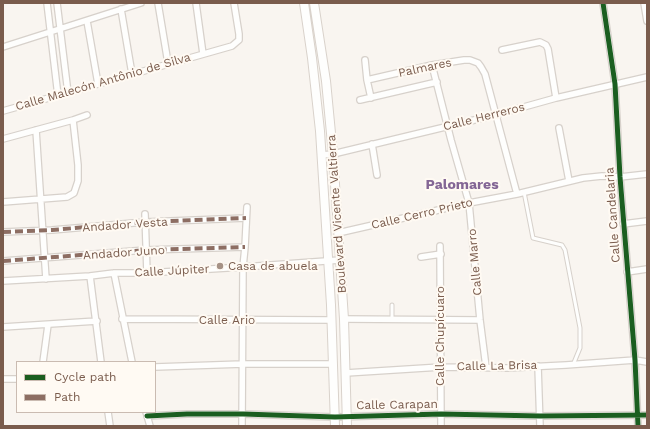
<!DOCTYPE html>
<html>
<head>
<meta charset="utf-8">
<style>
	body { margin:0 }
	#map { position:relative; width:650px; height:429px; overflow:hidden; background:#f9f5f0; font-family:"Work Sans",sans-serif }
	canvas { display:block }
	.frame { position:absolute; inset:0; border:4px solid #7a5c4d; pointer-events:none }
	.legend { position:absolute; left:16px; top:361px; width:140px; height:52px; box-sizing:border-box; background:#fffaf3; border:1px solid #cabbb1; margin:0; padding:5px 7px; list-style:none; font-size:12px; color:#7a5c4d }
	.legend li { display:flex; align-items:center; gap:8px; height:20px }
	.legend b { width:20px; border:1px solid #cabbb1 }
</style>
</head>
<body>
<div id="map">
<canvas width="650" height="429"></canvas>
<div class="frame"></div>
<ul class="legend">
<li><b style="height:5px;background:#1b5e20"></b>Cycle path</li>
<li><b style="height:5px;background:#8d6e63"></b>Path</li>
</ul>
</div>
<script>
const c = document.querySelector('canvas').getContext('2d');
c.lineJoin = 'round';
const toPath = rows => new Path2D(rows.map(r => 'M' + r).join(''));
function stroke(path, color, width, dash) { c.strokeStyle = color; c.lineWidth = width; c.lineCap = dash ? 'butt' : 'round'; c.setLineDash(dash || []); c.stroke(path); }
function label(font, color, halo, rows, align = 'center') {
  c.font = font + ' "Work Sans",sans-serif'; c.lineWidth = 4; c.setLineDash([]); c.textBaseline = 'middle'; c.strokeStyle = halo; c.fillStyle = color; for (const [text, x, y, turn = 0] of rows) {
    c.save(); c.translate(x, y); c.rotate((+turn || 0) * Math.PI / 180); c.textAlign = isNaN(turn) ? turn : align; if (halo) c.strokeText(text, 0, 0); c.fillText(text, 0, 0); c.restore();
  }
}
const lane = toPath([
	[524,192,533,238,562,245,565,250,580,328,580,348,573,365],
	[392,320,392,305]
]);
const street = toPath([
	[47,3,58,96],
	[57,3,68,93],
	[158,3,168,63],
	[196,3,203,54],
	[603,3,615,84,620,177,635,360,638,426],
	[644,3,647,21],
	[121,9,132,74],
	[87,21,98,84],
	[3,47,141,3],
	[502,50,540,42,546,45,548,49,556,98],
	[365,60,367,80,371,98],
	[432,65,451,140,469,203,480,320,486,367],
	[367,80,432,65,464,60,470,60,478,63,481,67,485,74,517,194],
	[360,100,437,82],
	[3,111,232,46,239,40,239,34,234,3],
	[559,128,569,181],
	[36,130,46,279],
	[3,139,73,120,87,115],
	[372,144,377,175],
	[321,155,333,154,495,115,556,98,647,77],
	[3,202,67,197,74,193,78,181,78,165,73,120],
	[145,214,147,273],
	[623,224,647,221],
	[3,232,52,230,145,222,246,218],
	[338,233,469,203,517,194,583,178,602,176,620,177,647,174],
	[440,246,441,426],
	[421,257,441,254],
	[3,261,146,250,245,247],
	[627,272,647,269],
	[114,273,132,362],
	[90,276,101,362],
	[3,281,90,276,114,273,147,273,243,267,340,260],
	[122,319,331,320],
	[344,319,480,320],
	[3,327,97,321],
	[43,362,48,325],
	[538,366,540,426],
	[155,367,243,364,333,364],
	[346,373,441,367,507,368,566,365,635,360,647,362],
	[3,379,17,379],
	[108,412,110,426],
	[146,412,150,426],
	[147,416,187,414,243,414,335,417,441,414,540,416,647,415],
	[242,426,243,267,245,247,247,207]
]);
const secondary = toPath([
	[304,3,312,58,320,131,331,305,335,426],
	[314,3,326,81,333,154,344,319,347,426]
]);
stroke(lane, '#d7d1cb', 5);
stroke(street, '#d7d1cb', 8);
stroke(secondary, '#d9d2cb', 10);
stroke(lane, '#fefefd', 3);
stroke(street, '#fefefd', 5.5);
stroke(secondary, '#fefefd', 8);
stroke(toPath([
	[3,232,52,230,145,222,246,218],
	[3,261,146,250,245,247]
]), '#8d6e63', 4, [8, 4]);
stroke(toPath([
	[603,3,615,84,620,177,635,360,638,426],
	[147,416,187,414,243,414,335,417,441,414,540,416,647,415]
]), '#1b5e20', 5);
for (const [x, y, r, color] of [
	[220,266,4,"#a69286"]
]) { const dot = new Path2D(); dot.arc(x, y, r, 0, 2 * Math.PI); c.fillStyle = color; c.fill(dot); stroke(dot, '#fffaf3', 1.5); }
label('12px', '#7a5c4d', '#fffaf3', [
	["Palmares",425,68,-12],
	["Calle Malecón Antônio de Silva",103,82,-16],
	["Calle Herreros",484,117,-14],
	["Boulevard Vicente Valtierra",337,214,-94],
	["Calle Cerro Prieto",422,214,-13],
	["Calle Candelaria",613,215,-94],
	["Andador Vesta",125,225,-4],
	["Andador Juno",124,253,-4],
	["Calle Marro",475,262,-95],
	["Calle Júpiter",172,271,-3],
	["Calle Ario",227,320],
	["Calle Chupícuaro",440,336,-90],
	["Calle La Brisa",497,366,-1],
	["Calle Carapan",397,405,-1]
]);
label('12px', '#7a5c4d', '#fffaf3', [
	["Casa de abuela",228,266]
], 'left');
label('bold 14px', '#846695', '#fffaf3', [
	["Palomares",462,185]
]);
</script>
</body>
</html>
